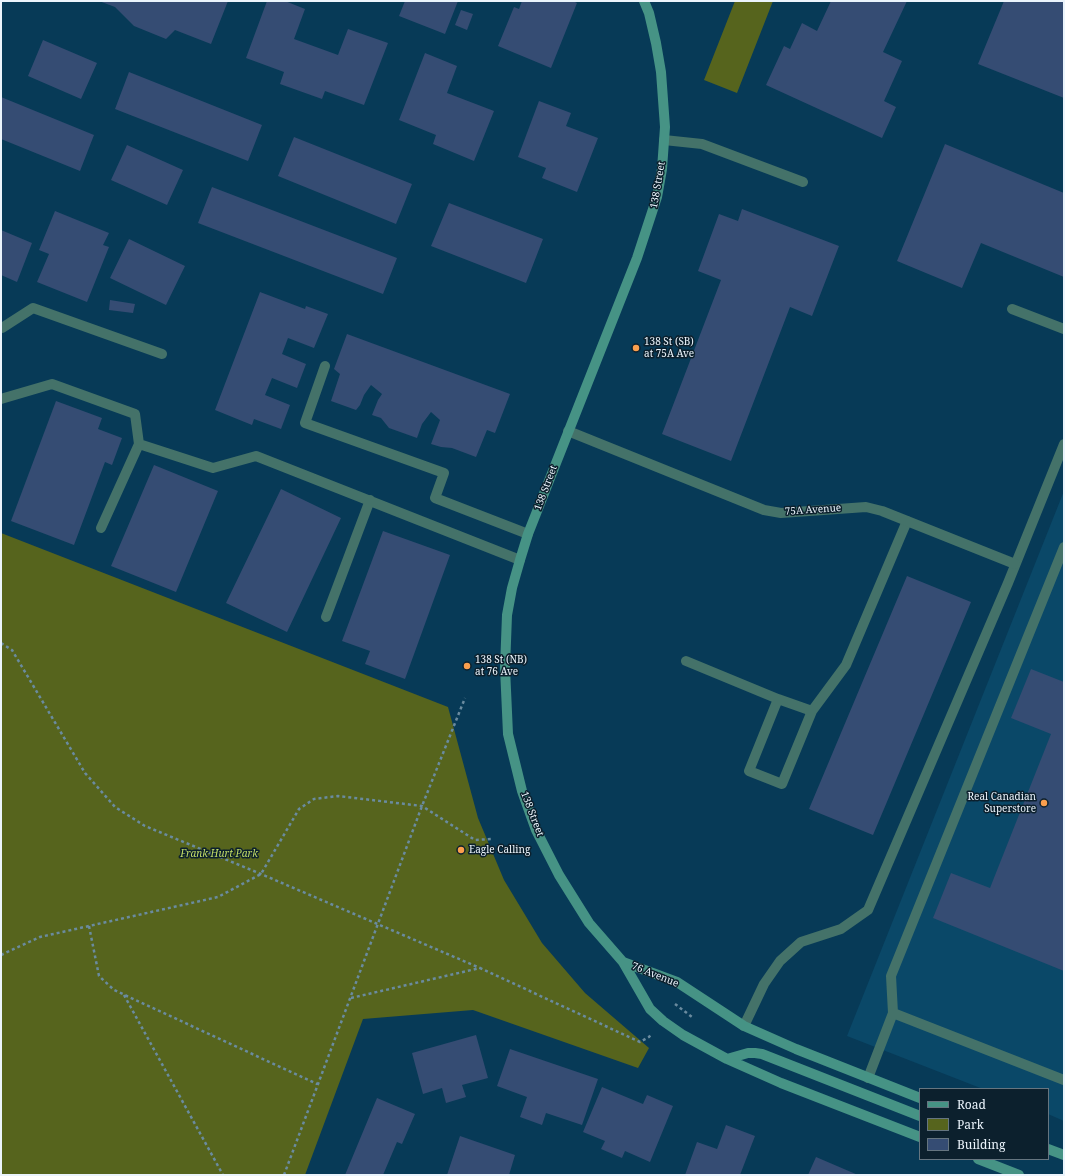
<!DOCTYPE html>
<html>
<head>
<meta charset="utf-8">
<style>
	body { margin:0 }
	#map { position:relative; width:1065px; height:1176px; overflow:hidden; background:#073a57; font-family:"Noto Serif",serif }
	canvas { display:block }
	.frame { position:absolute; inset:0; border:2px solid #ebf4fc; pointer-events:none }
	.legend { position:absolute; left:919px; top:1088px; width:130px; height:72px; box-sizing:border-box; background:#0c202d; border:1px solid #657580; margin:0; padding:5px 7px; list-style:none; font-size:12px; color:#ebf4fc }
	.legend li { display:flex; align-items:center; gap:8px; height:20px }
	.legend b { width:20px; border:1px solid #657580 }
</style>
</head>
<body>
<div id="map">
<canvas width="1065" height="1176"></canvas>
<div class="frame"></div>
<ul class="legend">
<li><b style="height:5px;background:#469385"></b>Road</li>
<li><b style="height:11px;background:#56641d"></b>Park</li>
<li><b style="height:11px;background:#354c73"></b>Building</li>
</ul>
</div>
<script>
const c = document.querySelector('canvas').getContext('2d');
c.lineJoin = 'round';
function paint(path, color) { c.fillStyle = color; c.fill(path, 'evenodd'); }
const toPath = rows => new Path2D(rows.map(r => 'M' + r).join(''));
function stroke(path, color, width, dash) { c.strokeStyle = color; c.lineWidth = width; c.lineCap = dash ? 'butt' : 'round'; c.setLineDash(dash || []); c.stroke(path); }
function label(font, color, halo, rows, align = 'center') {
  c.font = font + ' "Noto Serif",serif'; c.lineWidth = 3; c.setLineDash([]); c.textBaseline = 'middle'; c.strokeStyle = halo; c.fillStyle = color; for (const [text, x, y, turn = 0] of rows) {
    c.save(); c.translate(x, y); c.rotate((+turn || 0) * Math.PI / 180); c.textAlign = isNaN(turn) ? turn : align; if (halo) c.strokeText(text, 0, 0); c.fillText(text, 0, 0); c.restore();
  }
}
paint(toPath([
	[1064,491,1064,1121,1048,1114,1048,1089,983,1089,847,1036]
]), '#0a4868');
paint(toPath([
	[735,1,773,1,737,93,704,80],
	[1,533,448,707,478,818,504,880,542,943,585,993,649,1048,638,1068,473,1010,363,1019,305,1175,1,1175]
]), '#56641d');
paint(toPath([
	[99,1,228,1,211,44,175,30,166,39,134,26,115,7],
	[267,1,285,1,305,9,294,39,338,55,348,29,388,43,364,105,325,91,322,99,280,84,284,72,246,58],
	[405,1,458,1,445,34,399,16],
	[522,1,573,1,577,3,551,68,498,46,514,7,519,9],
	[831,1,907,1,883,52,902,61,884,101,896,107,882,138,766,85,784,46,790,49,802,23,817,31],
	[1004,1,1064,1,1064,98,978,64],
	[461,10,473,14,467,30,455,25],
	[43,40,97,63,81,99,28,76],
	[425,53,457,66,447,93,494,111,474,161,433,144,436,135,399,120],
	[129,72,262,125,248,161,115,109],
	[1,97,94,135,80,171,1,139],
	[539,101,571,113,566,126,598,138,577,192,542,178,546,168,518,157],
	[294,137,412,184,396,224,278,176],
	[945,144,1064,193,1064,277,981,243,962,288,897,261],
	[127,145,183,170,167,205,111,180],
	[212,187,397,258,383,294,198,223],
	[449,203,543,239,526,283,431,246],
	[742,209,839,246,812,316,790,307,731,461,662,434,721,280,698,271,719,214,738,221],
	[55,211,109,233,103,245,109,247,87,302,37,282,49,254,39,250],
	[1,230,32,243,17,282,1,275],
	[129,239,185,266,166,305,110,278],
	[260,292,305,309,306,306,328,314,314,348,288,338,282,354,306,364,297,388,272,378,265,395,290,405,281,429,254,419,252,425,215,410],
	[110,300,135,304,133,313,109,310],
	[347,334,510,394,495,433,487,430,476,457,452,448,441,447,431,444,440,420,431,412,422,424,417,438,389,428,381,418,372,415,378,400,382,394,371,385,364,395,360,405,356,410,331,401,340,374,334,369],
	[56,401,102,418,98,429,122,438,112,465,105,462,74,545,11,521],
	[154,465,218,491,176,592,111,566],
	[281,489,341,518,287,632,226,603],
	[383,531,450,555,405,679,365,664,370,651,342,641],
	[907,576,971,602,873,835,809,809],
	[1031,669,1064,682,1064,971,933,918,951,873,990,888,1051,734,1011,718],
	[476,1035,488,1078,462,1085,466,1097,446,1103,442,1088,423,1094,412,1053],
	[510,1049,598,1079,582,1125,546,1113,542,1125,520,1117,527,1097,497,1086],
	[602,1087,643,1104,647,1095,673,1106,650,1162,625,1151,622,1158,601,1149,605,1141,583,1132],
	[377,1098,415,1114,402,1144,397,1142,383,1175,345,1175],
	[726,1125,755,1136,740,1175,685,1175,697,1142,717,1149],
	[460,1136,515,1155,509,1175,447,1175],
	[816,1157,858,1175,808,1175]
]), '#354c73');
stroke(toPath([
	[1,643,12,650,85,773,115,807,145,826,261,874,480,968],
	[89,926,99,976,114,990,317,1084],
	[1,955,40,937,218,897,261,874,299,809,314,799,338,796,422,806,475,840,492,839],
	[124,995,223,1175],
	[351,998,480,968,640,1042,649,1037,652,1033],
	[675,1004,692,1017],
	[284,1175,422,806,465,698]
]), '#6a8b9f', 2.5, [3, 3]);
stroke(toPath([
	[664,140,702,144,803,182],
	[1012,309,1064,329],
	[1,328,2,328,33,308,162,354],
	[325,366,305,423,444,473,435,498,528,534],
	[1,399,52,384,135,414,139,444,213,468,256,456,520,560],
	[101,528,139,444],
	[326,617,370,500],
	[686,661,778,699],
	[812,711,778,699,749,771,782,784,812,711,846,665,907,521],
	[893,1013,891,976,1064,547],
	[744,1026,764,984,780,961,801,942,841,929,868,910,1008,583,1064,444],
	[868,1078,893,1013,1064,1080]
]), '#447269', 10);
stroke(toPath([
	[568,431,764,510,781,513,866,507,882,511,1015,564]
]), '#447269', 10);
stroke(toPath([
	[644,1,649,13,656,43,661,72,665,127,662,169,657,197,637,258,528,534,520,560,512,588,507,615,505,668,508,734,522,791,536,830,559,875,589,923,623,962,650,1009,663,1021,683,1035,727,1059,781,1083,920,1137],
	[623,962,677,982,744,1026,796,1049,920,1098],
	[727,1059,748,1053,755,1053,762,1054,920,1116],
	[1048,1149,1064,1155],
	[978,1159,1019,1175]
]), '#469385', 10);
for (const [x, y, r, color] of [
	[636,348,4,"#fa9f4e"],
	[467,666,4,"#fa9f4e"],
	[1044,803,4,"#fa9f4e"],
	[461,850,4,"#fa9f4e"]
]) { const dot = new Path2D(); dot.arc(x, y, r, 0, 2 * Math.PI); c.fillStyle = color; c.fill(dot); stroke(dot, '#0c202d', 1.5); }
label('10px', '#ebf4fc', '#0c202d', [
	["138 Street",658,185,-80],
	["138 Street",546,488,-69],
	["75A Avenue",813,510,-4],
	["138 Street",532,814,69],
	["76 Avenue",655,975,22]
]);
label('10px', '#ebf4fc', '#0c202d', [
	["138 St (SB)",644,342],
	["at 75A Ave",644,354],
	["138 St (NB)",475,660],
	["at 76 Ave",475,672],
	["Real Canadian",1036,797,"right"],
	["Superstore",1036,809,"right"],
	["Eagle Calling",469,850]
], 'left');
label('italic 10px', '#c4de67', '#0c202d', [
	["Frank Hurt Park",219,854]
]);
</script>
</body>
</html>
